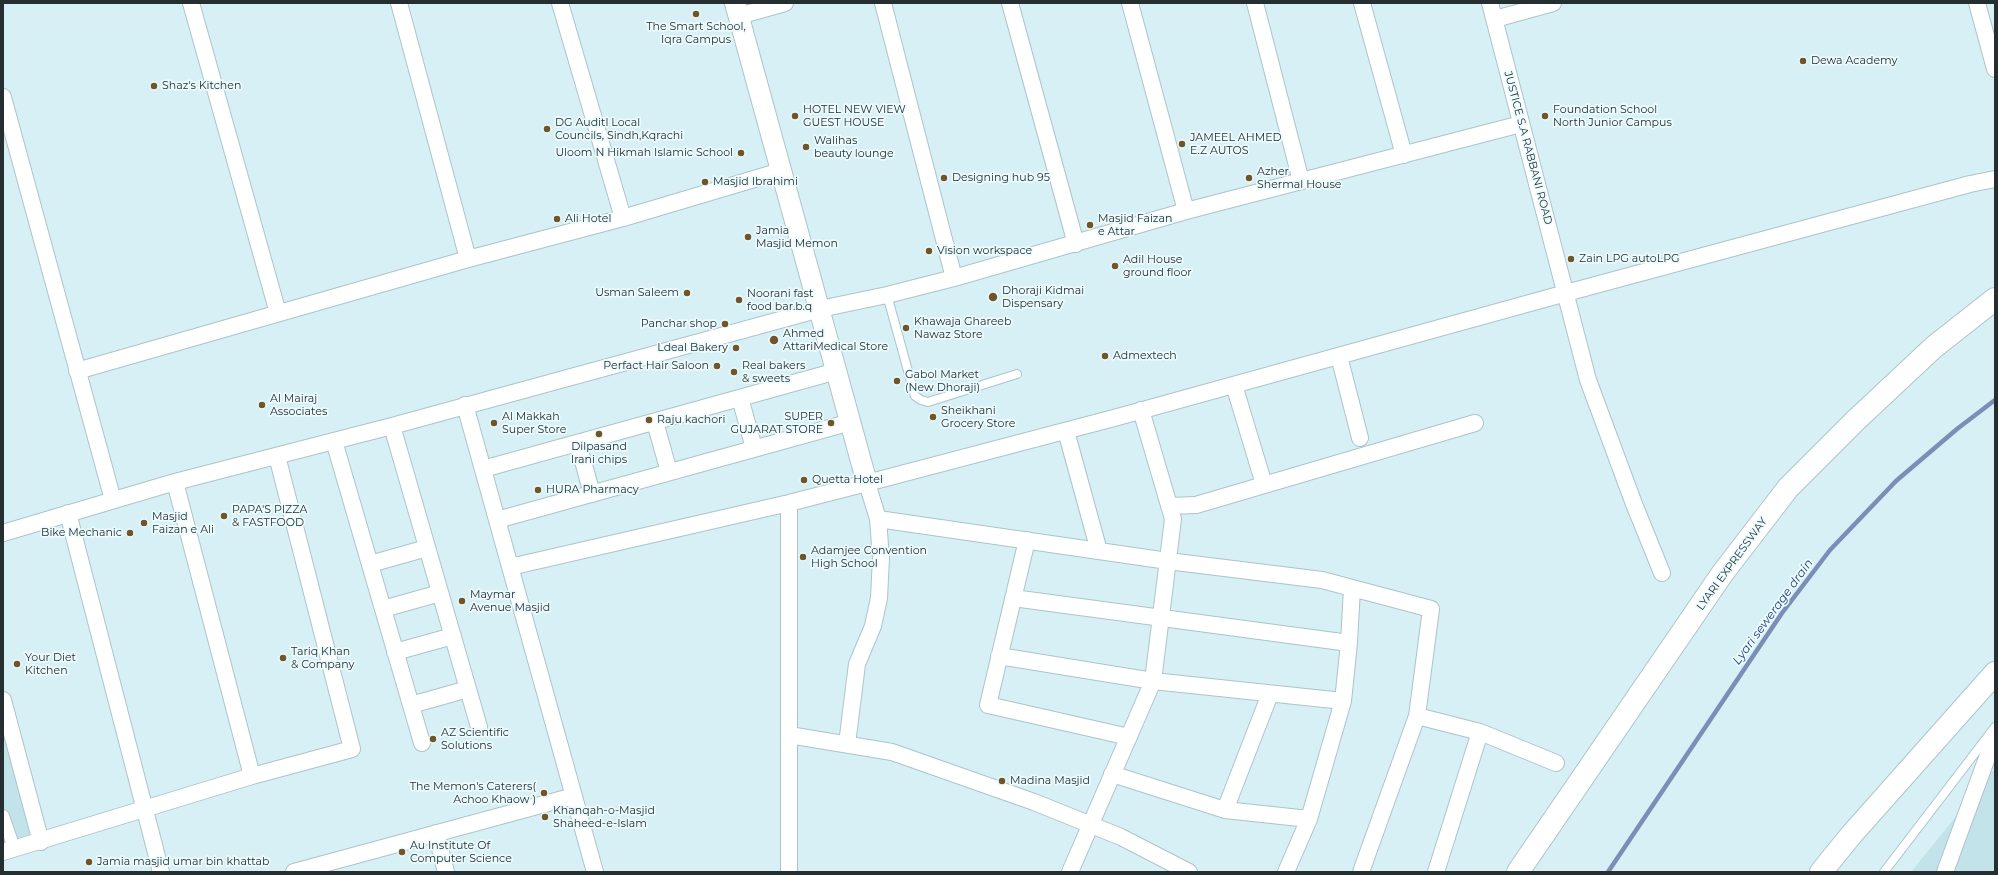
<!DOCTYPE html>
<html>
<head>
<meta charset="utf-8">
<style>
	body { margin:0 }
	#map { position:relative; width:1998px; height:875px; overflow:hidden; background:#d7f0f5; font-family:Montserrat,sans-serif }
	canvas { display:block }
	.frame { position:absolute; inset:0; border:4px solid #252f31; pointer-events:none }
</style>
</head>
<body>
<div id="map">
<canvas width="1998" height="875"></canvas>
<div class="frame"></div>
</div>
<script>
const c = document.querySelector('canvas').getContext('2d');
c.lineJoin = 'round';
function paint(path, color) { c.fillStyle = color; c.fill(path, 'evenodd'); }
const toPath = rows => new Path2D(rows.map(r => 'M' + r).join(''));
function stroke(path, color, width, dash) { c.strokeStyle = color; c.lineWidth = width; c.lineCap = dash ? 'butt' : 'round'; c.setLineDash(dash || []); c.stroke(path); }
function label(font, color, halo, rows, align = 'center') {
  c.font = font + ' Montserrat,sans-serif'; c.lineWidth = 3.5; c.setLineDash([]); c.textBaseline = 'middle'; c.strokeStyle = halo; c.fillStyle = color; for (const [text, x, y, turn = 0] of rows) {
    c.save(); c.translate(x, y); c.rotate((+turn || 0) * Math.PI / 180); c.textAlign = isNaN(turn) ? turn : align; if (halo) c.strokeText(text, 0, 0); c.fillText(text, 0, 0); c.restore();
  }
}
paint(toPath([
	[3,723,35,838,3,846],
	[1995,768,1995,872,1911,872]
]), '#c1e3e9');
stroke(toPath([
	[1608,872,1782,613,1830,550,1896,481,1957,429,1995,400]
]), '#7a8eb7', 4.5);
const service = toPath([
	[887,295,915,396,921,400,928,402,1017,374],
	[1884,872,1995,727]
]);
const pedestrian = toPath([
	[3,816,14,848]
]);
const minor = toPath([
	[191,3,278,313],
	[399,3,468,259],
	[560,3,623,218],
	[883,3,954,278],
	[1010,3,1076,244],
	[1130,3,1186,211],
	[1255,3,1301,181],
	[1362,3,1404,155],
	[1490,3,1588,380,1634,504,1662,573],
	[1977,3,1995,69],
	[739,16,785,3],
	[1495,19,1553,3],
	[3,97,113,500],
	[1339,356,1360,438],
	[77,371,468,259,623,218,781,171],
	[1234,385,1263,481],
	[740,398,754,448],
	[465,405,595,872],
	[655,422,669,472],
	[392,426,479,727],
	[1066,431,1099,551],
	[334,441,422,743],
	[578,443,592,494],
	[483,469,837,371],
	[175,482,252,776],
	[867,483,878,519,1168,561,1322,580,1431,609,1417,716,1361,872],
	[1169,506,1196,505,1475,423],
	[68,513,161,872],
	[497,520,851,422],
	[3,533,175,482,392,426,820,309,887,295,954,278,1186,211,1521,124],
	[1027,540,988,705,1129,737],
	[370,564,427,548],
	[510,567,789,503,867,483,1114,418,1566,293,1970,184,1995,179],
	[1013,598,1349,643],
	[383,609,440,593],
	[395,652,453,636],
	[999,656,1153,681,1343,701],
	[3,700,41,842],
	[411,705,468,689],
	[1417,716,1480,732,1436,872],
	[1480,732,1556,763],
	[789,735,892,752,1034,802,1121,837,1189,872],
	[847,744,857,664,873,626,879,598,881,558,878,519],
	[1112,774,1225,810,1309,819],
	[1225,810,1270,694],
	[436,833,446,872],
	[3,852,252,776,352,749,277,456],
	[294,872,574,796],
	[789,872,789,503],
	[1070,872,1153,681,1173,519,1141,410],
	[1286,872,1309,819,1343,701,1349,643,1352,588],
	[1945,872,1995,736]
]);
const tertiary = toPath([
	[735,3,867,483]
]);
const motorway = toPath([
	[1518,872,1722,574,1788,488,1856,420,1934,347,1995,299],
	[1821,872,1852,834,1995,673]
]);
stroke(service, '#acc4c9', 10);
stroke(pedestrian, '#acc4c9', 14);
stroke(minor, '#acc4c9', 18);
stroke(tertiary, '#acc4c9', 22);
stroke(motorway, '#acc4c9', 24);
stroke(service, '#fff', 8);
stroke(pedestrian, '#fff', 12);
stroke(minor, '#fff', 16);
stroke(tertiary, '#fff', 20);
stroke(motorway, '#fff', 22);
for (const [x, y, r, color] of [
	[696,14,4,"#705528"],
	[1803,61,4,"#705528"],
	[154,86,4,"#705528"],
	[795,116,4,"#705528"],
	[1545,116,4,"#705528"],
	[547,129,4,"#705528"],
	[1182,144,4,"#705528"],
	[806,147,4,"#705528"],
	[741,153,4,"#705528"],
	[944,178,4,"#705528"],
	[1249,178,4,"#705528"],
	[705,182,4,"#705528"],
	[557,219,4,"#705528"],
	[1090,225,4,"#705528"],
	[748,237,4,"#705528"],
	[929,251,4,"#705528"],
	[1571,259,4,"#705528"],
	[1115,266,4,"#705528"],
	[687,293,4,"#705528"],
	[993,297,5,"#705528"],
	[739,300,4,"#705528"],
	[725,324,4,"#705528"],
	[906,328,4,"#705528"],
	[774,340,5,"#705528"],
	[736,348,4,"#705528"],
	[1105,356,4,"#705528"],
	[717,366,4,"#705528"],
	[734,372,4,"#705528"],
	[897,381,4,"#705528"],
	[262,405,4,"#705528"],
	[933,417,4,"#705528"],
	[649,420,4,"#705528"],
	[494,423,4,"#705528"],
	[831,423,4,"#705528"],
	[599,434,4,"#705528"],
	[804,480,4,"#705528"],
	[538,490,4,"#705528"],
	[224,516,4,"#705528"],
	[144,523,4,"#705528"],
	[130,533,4,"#705528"],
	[803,557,4,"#705528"],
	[462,601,4,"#705528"],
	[283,658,4,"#705528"],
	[17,664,4,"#705528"],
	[433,739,4,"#705528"],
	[1002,781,4,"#705528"],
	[544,793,4,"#705528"],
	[545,817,4,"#705528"],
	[402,852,4,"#705528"],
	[89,862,4,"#705528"]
]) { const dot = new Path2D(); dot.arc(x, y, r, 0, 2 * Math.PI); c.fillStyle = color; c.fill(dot); stroke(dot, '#ecfbfe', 1.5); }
label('11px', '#252f31', '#ecfbfe', [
	["The Smart School,",696,27,"center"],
	["Iqra Campus",696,40,"center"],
	["Dewa Academy",1811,61],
	["Shaz's Kitchen",162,86],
	["HOTEL NEW VIEW",803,110],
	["GUEST HOUSE",803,123],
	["Foundation School",1553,110],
	["North Junior Campus",1553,123],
	["DG Auditl Local",555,123],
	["Councils, Sindh,Kqrachi",555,136],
	["JAMEEL AHMED",1190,138],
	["E.Z AUTOS",1190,151],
	["Walihas",814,141],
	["beauty lounge",814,154],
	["Uloom N Hikmah Islamic School",733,153,"right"],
	["Azher",1257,172],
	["Shermal House",1257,185],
	["Designing hub 95",952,178],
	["Masjid Ibrahimi",713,182],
	["Ali Hotel",565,219],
	["Masjid Faizan",1098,219],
	["e Attar",1098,232],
	["Jamia",756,231],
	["Masjid Memon",756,244],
	["Vision workspace",937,251],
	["Zain LPG autoLPG",1579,259],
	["Adil House",1123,260],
	["ground floor",1123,273],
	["Dhoraji Kidmai",1002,291],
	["Dispensary",1002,304],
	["Usman Saleem",679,293,"right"],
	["Noorani fast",747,294],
	["food bar.b.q",747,307],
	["Khawaja Ghareeb",914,322],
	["Nawaz Store",914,335],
	["Panchar shop",717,324,"right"],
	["Ahmed",783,334],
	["AttariMedical Store",783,347],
	["Ldeal Bakery",728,348,"right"],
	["Admextech",1113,356],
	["Perfact Hair Saloon",709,366,"right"],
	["Real bakers",742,366],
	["& sweets",742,379],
	["Gabol Market",905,375],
	["(New Dhoraji)",905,388],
	["Al Mairaj",270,399],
	["Associates",270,412],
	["Sheikhani",941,411],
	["Grocery Store",941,424],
	["Al Makkah",502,417],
	["Super Store",502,430],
	["SUPER",823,417,"right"],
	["GUJARAT STORE",823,430,"right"],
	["Raju kachori",657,420],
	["Dilpasand",599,447,"center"],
	["Irani chips",599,460,"center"],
	["Quetta Hotel",812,480],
	["HURA Pharmacy",546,490],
	["PAPA'S PIZZA",232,510],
	["& FASTFOOD",232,523],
	["Masjid",152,517],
	["Faizan e Ali",152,530],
	["Bike Mechanic",122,533,"right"],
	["Adamjee Convention",811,551],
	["High School",811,564],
	["Maymar",470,595],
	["Avenue Masjid",470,608],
	["Tariq Khan",291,652],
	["& Company",291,665],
	["Your Diet",25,658],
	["Kitchen",25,671],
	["AZ Scientific",441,733],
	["Solutions",441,746],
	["Madina Masjid",1010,781],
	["The Memon's Caterers(",536,787,"right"],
	["Achoo Khaow )",536,800,"right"],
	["Khanqah-o-Masjid",553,811],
	["Shaheed-e-Islam",553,824],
	["Au Institute Of",410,846],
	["Computer Science",410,859],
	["Jamia masjid umar bin khattab",97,862]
], 'left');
label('11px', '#252f31', '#ecfbfe', [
	["JUSTICE S.A RABBANI ROAD",1528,148,75],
	["LYARI EXPRESSWAY",1732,564,-54]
]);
label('italic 12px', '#284176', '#ecfbfe', [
	["Lyari sewerage drain",1773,612,-54]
]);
</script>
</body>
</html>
